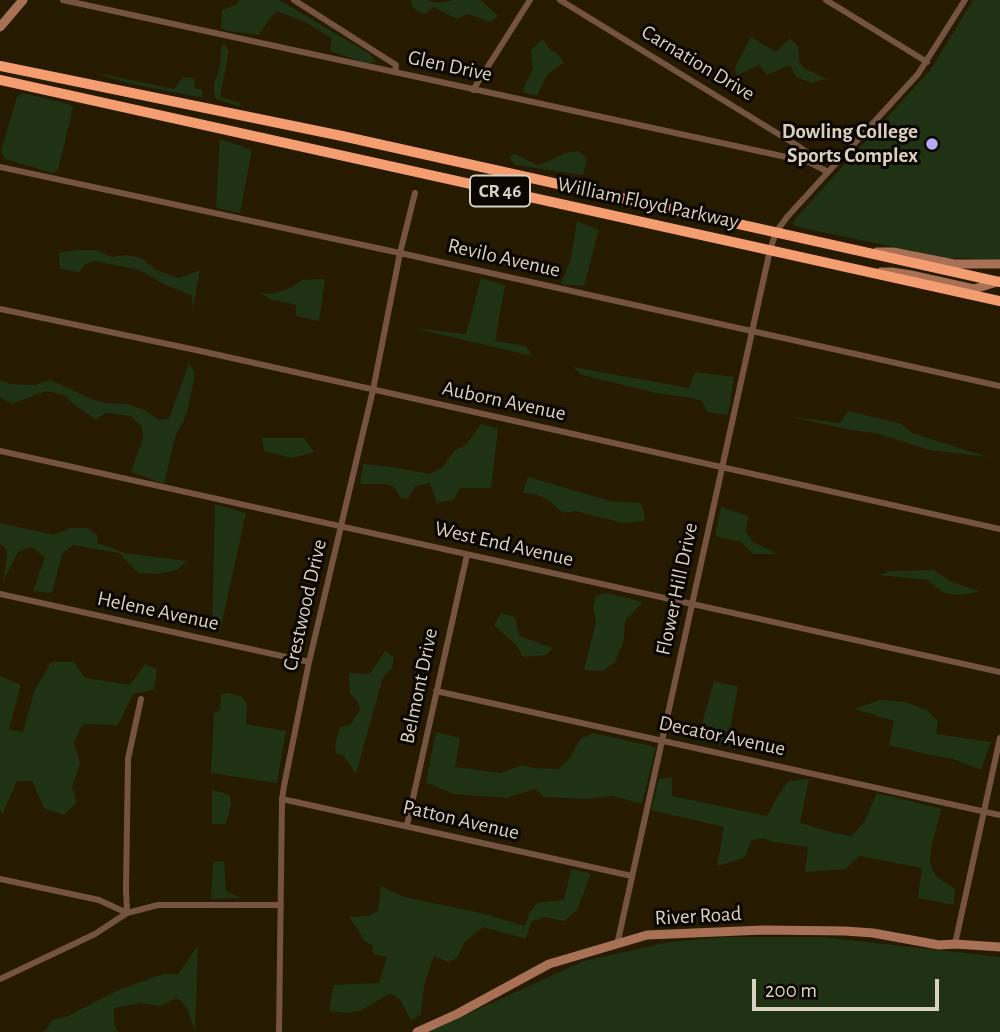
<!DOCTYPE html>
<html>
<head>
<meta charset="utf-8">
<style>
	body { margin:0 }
	#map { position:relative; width:1000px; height:1032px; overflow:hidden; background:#261a00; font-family:"Alegreya Sans",sans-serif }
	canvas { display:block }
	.scale { position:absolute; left:752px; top:979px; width:187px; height:32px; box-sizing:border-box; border:4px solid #d9d1c0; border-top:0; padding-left:9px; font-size:21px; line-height:24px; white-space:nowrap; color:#d9d1c0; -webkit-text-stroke:5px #0b0600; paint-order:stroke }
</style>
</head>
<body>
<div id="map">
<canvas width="1000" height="1032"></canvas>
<div class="scale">200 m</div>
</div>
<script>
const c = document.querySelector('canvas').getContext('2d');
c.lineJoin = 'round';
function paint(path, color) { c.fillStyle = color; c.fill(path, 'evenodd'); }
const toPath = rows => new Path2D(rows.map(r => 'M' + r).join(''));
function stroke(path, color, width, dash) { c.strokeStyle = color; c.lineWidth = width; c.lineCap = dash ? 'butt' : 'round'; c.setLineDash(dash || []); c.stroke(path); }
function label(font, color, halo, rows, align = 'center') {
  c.font = font + ' "Alegreya Sans",sans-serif'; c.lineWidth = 6; c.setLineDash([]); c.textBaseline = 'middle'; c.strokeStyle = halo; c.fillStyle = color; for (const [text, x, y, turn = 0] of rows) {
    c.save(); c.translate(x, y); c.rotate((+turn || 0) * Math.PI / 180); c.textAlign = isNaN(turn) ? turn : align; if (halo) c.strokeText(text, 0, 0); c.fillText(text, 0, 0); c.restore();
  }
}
paint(toPath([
	[239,0,279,0,370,54,376,62,366,63,332,52,330,49,332,39,307,23,277,11,269,20,259,35,228,31,221,28,222,10,237,4],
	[411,0,426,0,438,3,454,0,478,0,482,1,498,16,490,22,468,14,457,19,433,7,425,14,417,11,411,4],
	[973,0,1000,0,1000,261,967,258,945,258,794,226,793,223,796,218,931,69],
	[751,37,776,52,790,38,798,47,799,61,804,68,827,79,811,83,796,77,790,65,767,75,759,65,736,76,735,67],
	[543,39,550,50,556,53,564,62,547,75,537,96,522,92,533,68,531,50],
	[224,43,229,51,220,97,240,103,241,107,216,99,214,93,214,84,220,67,221,48],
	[93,72,174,89,183,77,195,78,194,88,202,90,203,98,127,83],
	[22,93,69,104,73,108,58,170,52,173,5,159,1,151,17,97],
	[220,139,252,150,240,213,216,208],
	[579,151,587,159,583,175,515,165,509,157,515,154,537,165,552,160,564,153],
	[577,221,599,230,584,286,561,284,571,259],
	[76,250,96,250,112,257,126,255,141,258,156,270,179,278,200,270,193,309,192,296,164,284,139,270,95,261,86,264,79,272,60,269,59,253],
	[481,278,505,285,495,341,526,346,532,356,413,328,466,334],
	[325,279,319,321,296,316,296,305,270,299,261,293,272,294,290,288,302,280],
	[189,363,195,373,187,413,175,437,164,484,131,472,143,439,142,427,131,416,105,413,96,420,73,404,64,395,46,391,12,404,0,397,0,380,10,384,36,385,50,380,92,399,106,403,127,404,144,410,159,420,169,419],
	[573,367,689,388,695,372,734,377,728,415,707,412,702,401,691,398,656,393,582,375],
	[848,411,902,424,912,433,988,457,929,450,875,433,851,430,791,417,840,423],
	[481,424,498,429,491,488,460,488,453,500,437,503,430,483,415,486,408,499,401,498,393,486,384,484,360,484,363,464,392,467,429,474,442,468,455,450,466,445],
	[262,438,304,438,314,452,292,458,264,451],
	[528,477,610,501,640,503,644,512,645,521,623,523,575,511,563,513,548,500,535,494,523,493],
	[215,504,246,513,220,631,212,629],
	[721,507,748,516,746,532,753,542,778,554,753,554,741,542,715,536],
	[0,523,54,535,70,528,88,528,98,536,97,543,125,553,187,561,177,570,157,574,138,573,119,553,73,545,62,554,52,593,33,591,45,557,31,547,18,552,3,581,7,555,5,547,0,544],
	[934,570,950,581,980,592,957,595,944,593,927,580,880,575,890,571],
	[607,593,643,602,625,621,624,640,615,662,603,671,584,670,596,622,593,608,596,595],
	[501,613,515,617,519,636,553,648,546,655,523,657,517,646,494,625],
	[385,651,394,657,392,668,383,677,356,774,344,756,336,753,335,745,340,727,350,725,360,710,358,702,350,693,349,673,370,674],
	[51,662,74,662,85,678,130,685,145,664,157,669,154,690,133,694,118,725,83,724,74,743,80,763,72,787,77,802,64,815,44,808,32,781,17,781,2,815,0,809,0,676,21,685,9,729,23,732,34,692],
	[714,681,738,687,727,746,697,741],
	[228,693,241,696,247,704,246,724,286,731,277,783,211,773,214,713,220,710,221,694],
	[880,700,906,702,927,710,938,721,936,734,991,742,981,770,953,759,930,755,889,745,894,721,855,709],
	[436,732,460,738,455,767,501,773,522,765,534,768,559,769,569,759,580,739,593,733,656,747,642,804,613,796,586,799,544,797,535,789,507,798,453,794,426,782],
	[672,777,672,796,767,816,777,797,789,781,809,779,800,823,839,834,852,836,864,822,877,793,942,809,932,842,930,863,936,876,955,889,954,905,918,898,922,868,859,856,846,869,805,872,808,847,773,842,762,838,752,840,744,858,717,866,724,827,651,810,659,779],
	[212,790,230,795,231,804,226,824,212,824],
	[224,861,226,891,242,898,211,899,213,862],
	[571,869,591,874,577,910,564,921,545,917,531,922,526,939,483,927,464,943,457,958,449,962,434,956,424,985,421,1014,411,1021,401,1001,390,993,360,1011,348,1013,329,1011,333,985,379,983,387,957,373,954,373,946,363,940,361,934,349,917,368,916,378,911,381,886,404,897,481,913,525,926,530,912,537,903,564,900],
	[723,937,822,937,1000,957,1000,1032,428,1032,584,961,670,942],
	[198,946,195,1032,187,1008,178,998,159,1006,141,1003,114,1008,114,1023,118,1032,44,1032,53,1020,68,1016,116,991,163,974,178,974]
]), '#203214');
stroke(toPath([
	[63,0,800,160,809,162,828,172],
	[294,0,396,65,395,72],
	[560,0,798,146,809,154,809,162],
	[826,0,927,62],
	[473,90,530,0],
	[0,167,400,253,1000,386],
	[0,309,196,350,1000,529],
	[0,451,1000,672],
	[0,594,309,662],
	[436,691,1000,815],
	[282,799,632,876],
	[407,825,467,555],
	[0,879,99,900,127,913,158,905,281,905],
	[955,944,1000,738],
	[617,945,770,250,776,232,787,217,918,74,965,0],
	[0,979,95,934,127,913,126,890,128,759,141,699],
	[279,1032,282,799,284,786,309,662,373,390,400,253,415,193]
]), '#755341', 6);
stroke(toPath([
	[0,27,23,0],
	[877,252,893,252,954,264,1000,264],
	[881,272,892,272,911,275,974,289,1000,281],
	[417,1032,457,1014,549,964,647,935,763,930,845,931,873,933,939,945,955,944,1000,947]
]), '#a87155', 9);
stroke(toPath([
	[0,66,342,136,1000,282],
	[0,80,1000,301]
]), '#f39d71', 10);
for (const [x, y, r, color] of [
	[932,144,7,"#b7abf8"]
]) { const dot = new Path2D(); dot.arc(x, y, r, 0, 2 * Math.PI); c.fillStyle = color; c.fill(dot); stroke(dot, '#0b0600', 2.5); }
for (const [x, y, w] of [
	[500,191,60]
]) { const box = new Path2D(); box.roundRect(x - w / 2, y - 15.5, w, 31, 5); c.fillStyle = '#0b0600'; c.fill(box); stroke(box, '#d9d1c0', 2); }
label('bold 19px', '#d9d1c0', null, [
	["CR 46",500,191]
]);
label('21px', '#d9d1c0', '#0b0600', [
	["Carnation Drive",698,63,31],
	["Glen Drive",450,66,12],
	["William Floyd Parkway",648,203,12],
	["Revilo Avenue",504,258,13],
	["Auborn Avenue",504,401,12],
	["West End Avenue",504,544,13],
	["Flower Hill Drive",677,589,-78],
	["Crestwood Drive",305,605,-77],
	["Helene Avenue",158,611,12],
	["Belmont Drive",419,686,-78],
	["Decator Avenue",722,736,12],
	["Patton Avenue",461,820,13],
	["River Road",698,916,-3]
]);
label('bold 21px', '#d9d1c0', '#0b0600', [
	["Dowling College",918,132],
	["Sports Complex",918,156]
], 'right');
</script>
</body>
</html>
